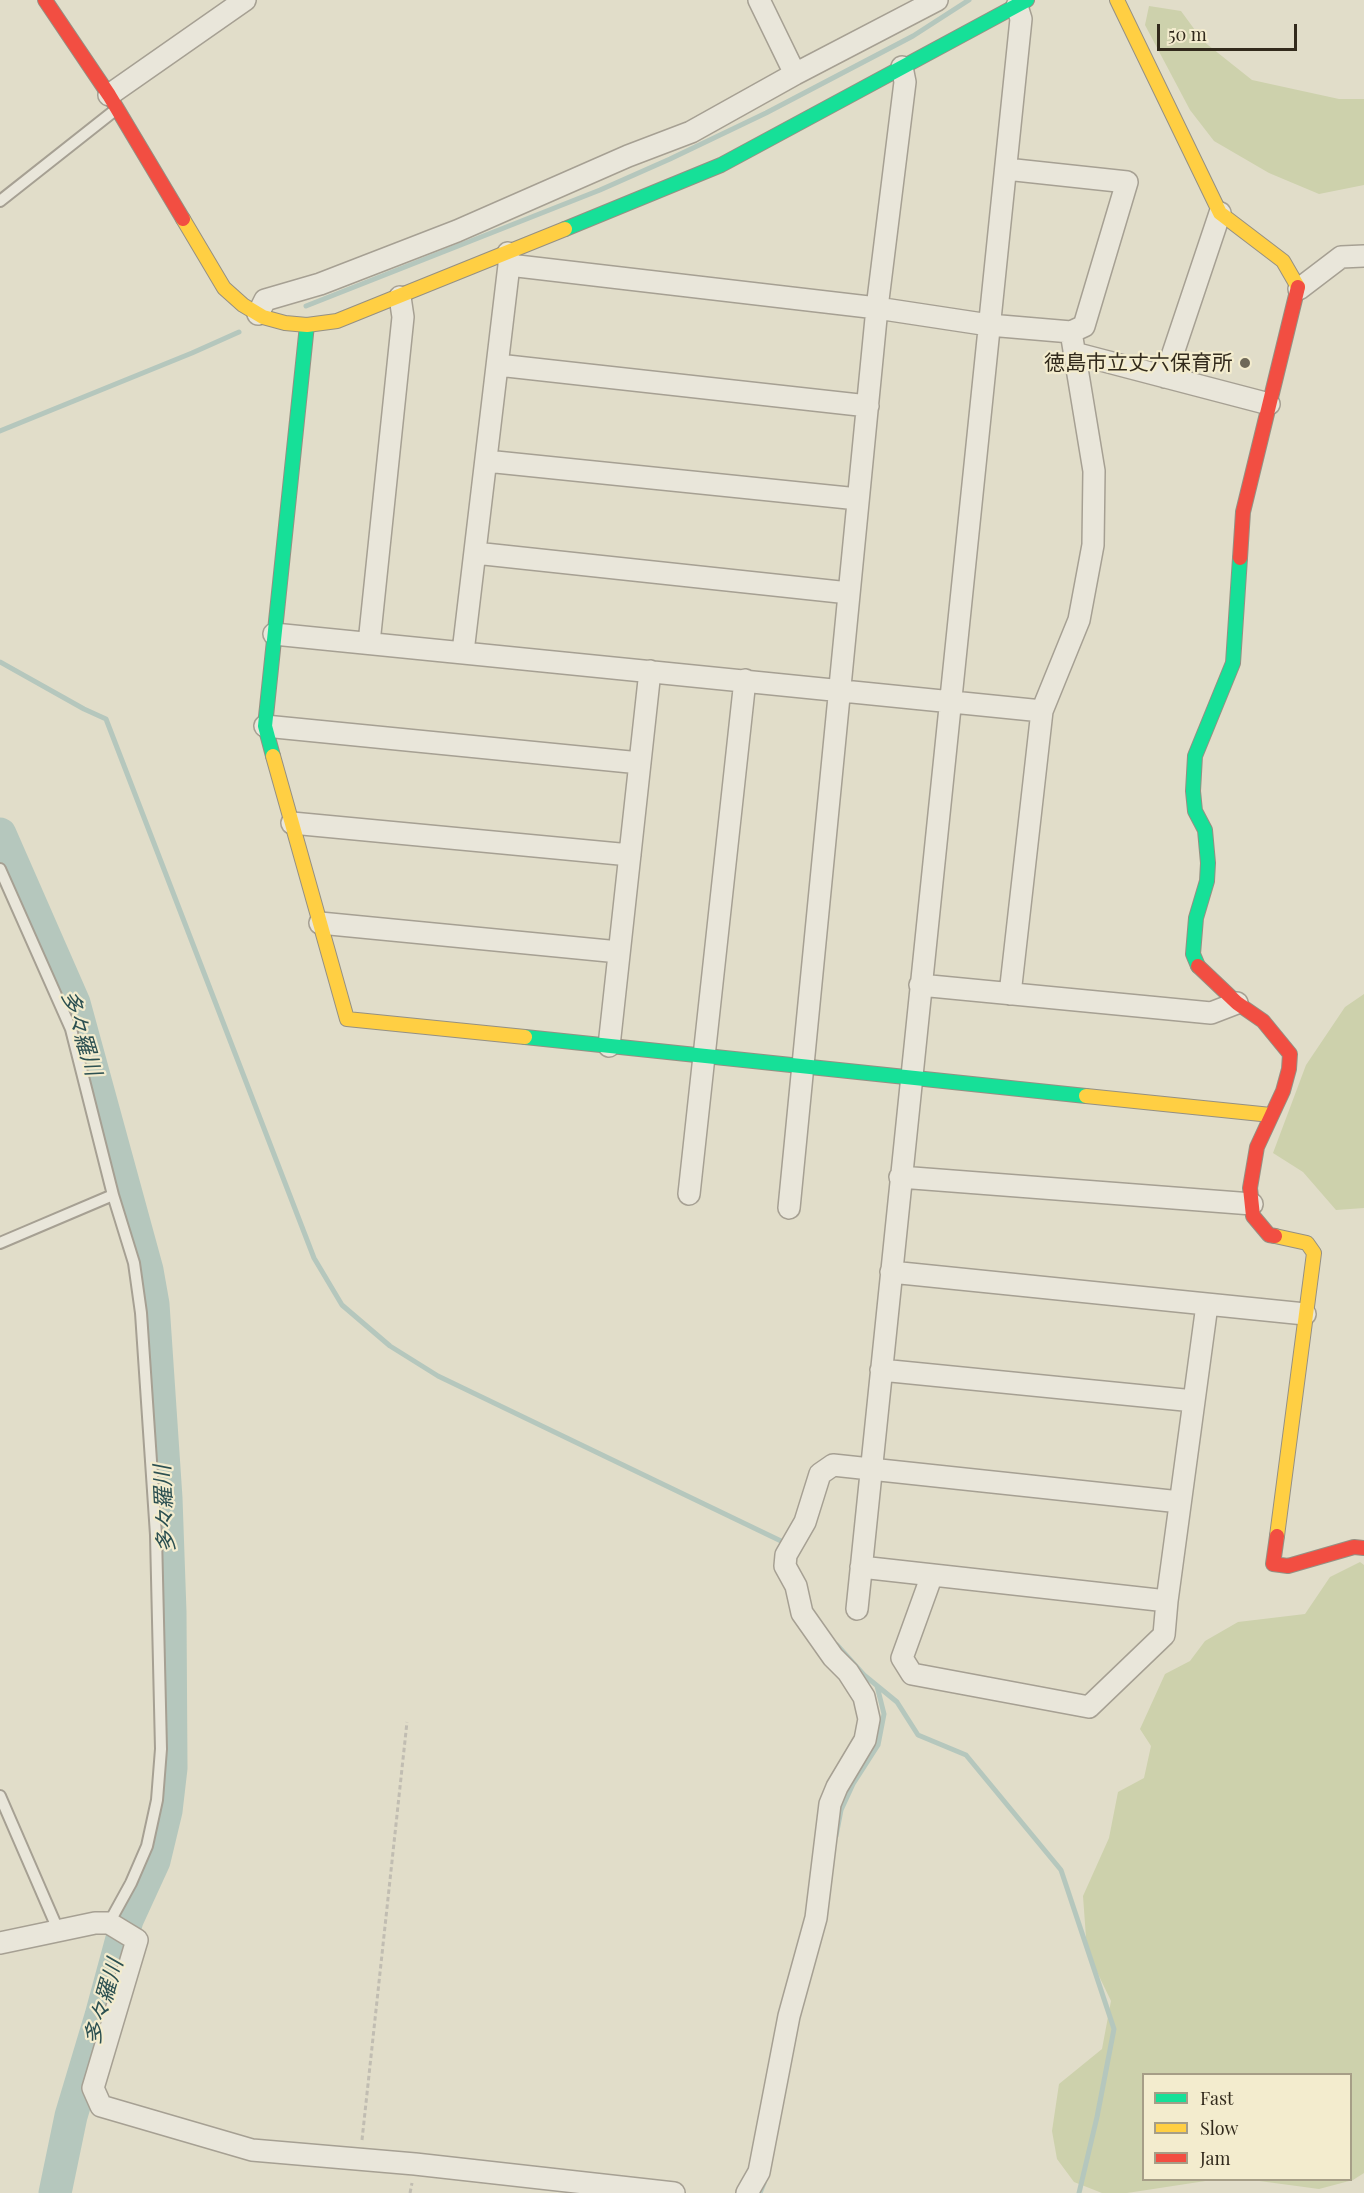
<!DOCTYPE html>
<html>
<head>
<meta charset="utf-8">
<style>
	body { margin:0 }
	#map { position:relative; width:1364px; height:2193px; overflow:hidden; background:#e1ddc9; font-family:"Playfair Display",serif }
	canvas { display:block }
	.legend { position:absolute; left:1142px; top:2073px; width:210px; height:108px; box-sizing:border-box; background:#f3ecce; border:2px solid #a69e87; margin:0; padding:8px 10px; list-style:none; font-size:18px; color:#322a1c }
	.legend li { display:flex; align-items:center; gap:12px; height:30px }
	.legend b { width:30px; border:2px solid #a69e87 }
	.scale { position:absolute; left:1157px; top:24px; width:140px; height:27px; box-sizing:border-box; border:3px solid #322a1c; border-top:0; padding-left:8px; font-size:18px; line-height:21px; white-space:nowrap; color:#322a1c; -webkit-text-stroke:4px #f3ecce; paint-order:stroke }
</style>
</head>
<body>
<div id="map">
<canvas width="1364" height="2193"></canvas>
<ul class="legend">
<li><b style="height:8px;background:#16e098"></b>Fast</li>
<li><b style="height:8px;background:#ffcf43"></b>Slow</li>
<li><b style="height:8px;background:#f24e42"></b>Jam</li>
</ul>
<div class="scale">50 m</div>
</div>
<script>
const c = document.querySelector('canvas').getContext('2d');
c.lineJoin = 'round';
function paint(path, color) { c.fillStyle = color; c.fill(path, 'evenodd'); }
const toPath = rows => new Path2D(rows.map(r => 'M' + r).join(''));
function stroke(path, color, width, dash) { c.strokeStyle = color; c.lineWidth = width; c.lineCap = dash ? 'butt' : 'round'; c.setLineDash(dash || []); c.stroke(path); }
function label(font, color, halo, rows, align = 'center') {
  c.font = font + ' "Playfair Display","Noto Sans JP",serif'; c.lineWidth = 4.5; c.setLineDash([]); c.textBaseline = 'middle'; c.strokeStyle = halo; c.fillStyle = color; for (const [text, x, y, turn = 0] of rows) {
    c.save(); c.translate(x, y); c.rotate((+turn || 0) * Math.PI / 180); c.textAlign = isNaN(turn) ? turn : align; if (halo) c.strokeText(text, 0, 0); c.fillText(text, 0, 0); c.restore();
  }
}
paint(toPath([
	[1149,6,1181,11,1203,41,1252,80,1339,99,1364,99,1364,185,1319,194,1269,173,1214,141,1190,110,1145,25],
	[1364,994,1364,1208,1336,1210,1303,1172,1273,1153,1306,1065,1345,1007],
	[1360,1562,1364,1565,1364,2173,1353,2180,1319,2189,1252,2180,1350,2180,1350,2074,1144,2074,1144,2180,1212,2180,1127,2193,1102,2193,1074,2182,1057,2159,1052,2131,1059,2084,1102,2049,1111,2001,1087,1951,1083,1896,1109,1838,1118,1792,1144,1778,1151,1746,1140,1729,1165,1674,1190,1661,1205,1641,1238,1622,1305,1614,1330,1577]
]), '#cdd1ac');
stroke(toPath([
	[306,306,600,190,670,159,766,113,913,36,969,0],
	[0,431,192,353,239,332],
	[0,662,84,709,106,719,314,1258,342,1305,390,1346,438,1376,781,1541,785,1548],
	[837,1645,864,1675,897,1702,918,1735,966,1755,1061,1870,1114,2029,1097,2117,1079,2193],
	[836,1836,841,1810,853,1784,878,1745,884,1714,877,1686],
	[760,2193,764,2183]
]), '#b5c7bd', 5);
stroke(toPath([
	[0,834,74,1003,147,1270,153,1304,166,1498,170,1612,171,1768,166,1811,154,1861,127,1920,101,2016,71,2116,55,2193]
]), '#b5c7bd', 33);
const lane = toPath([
	[0,201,114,111],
	[0,869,71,1029,113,1195,0,1243],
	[0,1796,59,1932],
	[109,1923,131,1883,147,1846,157,1800,161,1749,156,1535,141,1313,134,1263,113,1195]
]);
const street = toPath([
	[759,0,795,74],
	[109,95,245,0],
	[509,265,877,308,989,325,1071,332,1084,326,1127,182,1006,169],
	[1299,289,1341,257,1364,256],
	[258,314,265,300,320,284,457,231,628,156,691,132,795,74,937,0],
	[1074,353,1269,404],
	[498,365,868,406],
	[1165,377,1220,213],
	[486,461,858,499],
	[475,553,849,593],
	[274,634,1042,711],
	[369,643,403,317,400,297],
	[463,652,509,265,508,253],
	[265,726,640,763],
	[292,823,630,855],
	[320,923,619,952],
	[920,985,1211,1013,1237,1003],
	[1010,994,1042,711,1079,620,1093,545,1094,471,1071,332],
	[609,1046,650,671],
	[900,1177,1252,1204],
	[689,1194,745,680],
	[789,1208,877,308,905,82,902,67],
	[891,1272,1305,1314],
	[881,1370,1194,1401],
	[861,1567,1167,1601],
	[932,1575,902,1658,912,1674,1089,1707,1164,1635,1167,1601,1207,1305],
	[857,1609,1021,19,1017,6],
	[0,1943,95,1923,109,1923,137,1940,93,2088,101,2106,252,2150,415,2164,674,2193],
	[747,2193,759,2172,789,2016,816,1918,830,1804,837,1787,865,1740,869,1719,864,1697,848,1672,833,1657,802,1613,796,1586,785,1566,786,1555,805,1522,820,1474,833,1465,1180,1502]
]);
const fast = toPath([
	[565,229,721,165,1027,0],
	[273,756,265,726,307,325],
	[1198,966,1193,954,1196,918,1207,881,1208,863,1205,830,1195,811,1193,791,1195,756,1233,663,1240,558],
	[525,1037,1086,1096]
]);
const slow = toPath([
	[1117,0,1220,213,1283,261,1298,287],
	[183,219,224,288,243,305,263,317,285,323,307,325,337,321,565,229],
	[273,756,347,1019,525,1037],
	[1086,1096,1271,1115],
	[1275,1236,1307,1243,1314,1253,1277,1536]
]);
const jam = toPath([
	[45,0,109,95,183,219],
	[1240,558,1243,512,1298,287],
	[1198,966,1237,1003,1263,1021,1290,1054,1289,1069,1283,1091,1257,1147,1250,1188,1253,1216,1269,1235,1275,1236],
	[1277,1536,1273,1564,1288,1566,1354,1547,1364,1548]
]);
stroke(lane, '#a6a093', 14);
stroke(street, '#a6a093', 24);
stroke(fast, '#959083', 16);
stroke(slow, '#959083', 16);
stroke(jam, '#959083', 16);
stroke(toPath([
	[362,2140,407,1722],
	[410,2193,412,2183]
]), '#c1bdb2', 3, [4.5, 3]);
stroke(lane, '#e9e6da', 10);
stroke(street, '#e9e6da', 21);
stroke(fast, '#16e098', 14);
stroke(slow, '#ffcf43', 14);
stroke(jam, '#f24e42', 14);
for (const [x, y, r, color] of [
	[1245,363,6,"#6f6959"]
]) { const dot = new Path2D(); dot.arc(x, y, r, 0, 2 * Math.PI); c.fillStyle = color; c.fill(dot); stroke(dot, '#f3ecce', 2); }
label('21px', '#322a1c', '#f3ecce', [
	["徳島市立丈六保育所",1233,363]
], 'right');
label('italic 22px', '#2c5051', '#f3ecce', [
	["多々羅川",81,1033,73],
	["多々羅川",165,1509,-93],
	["多々羅川",104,2002,-74]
]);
</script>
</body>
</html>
